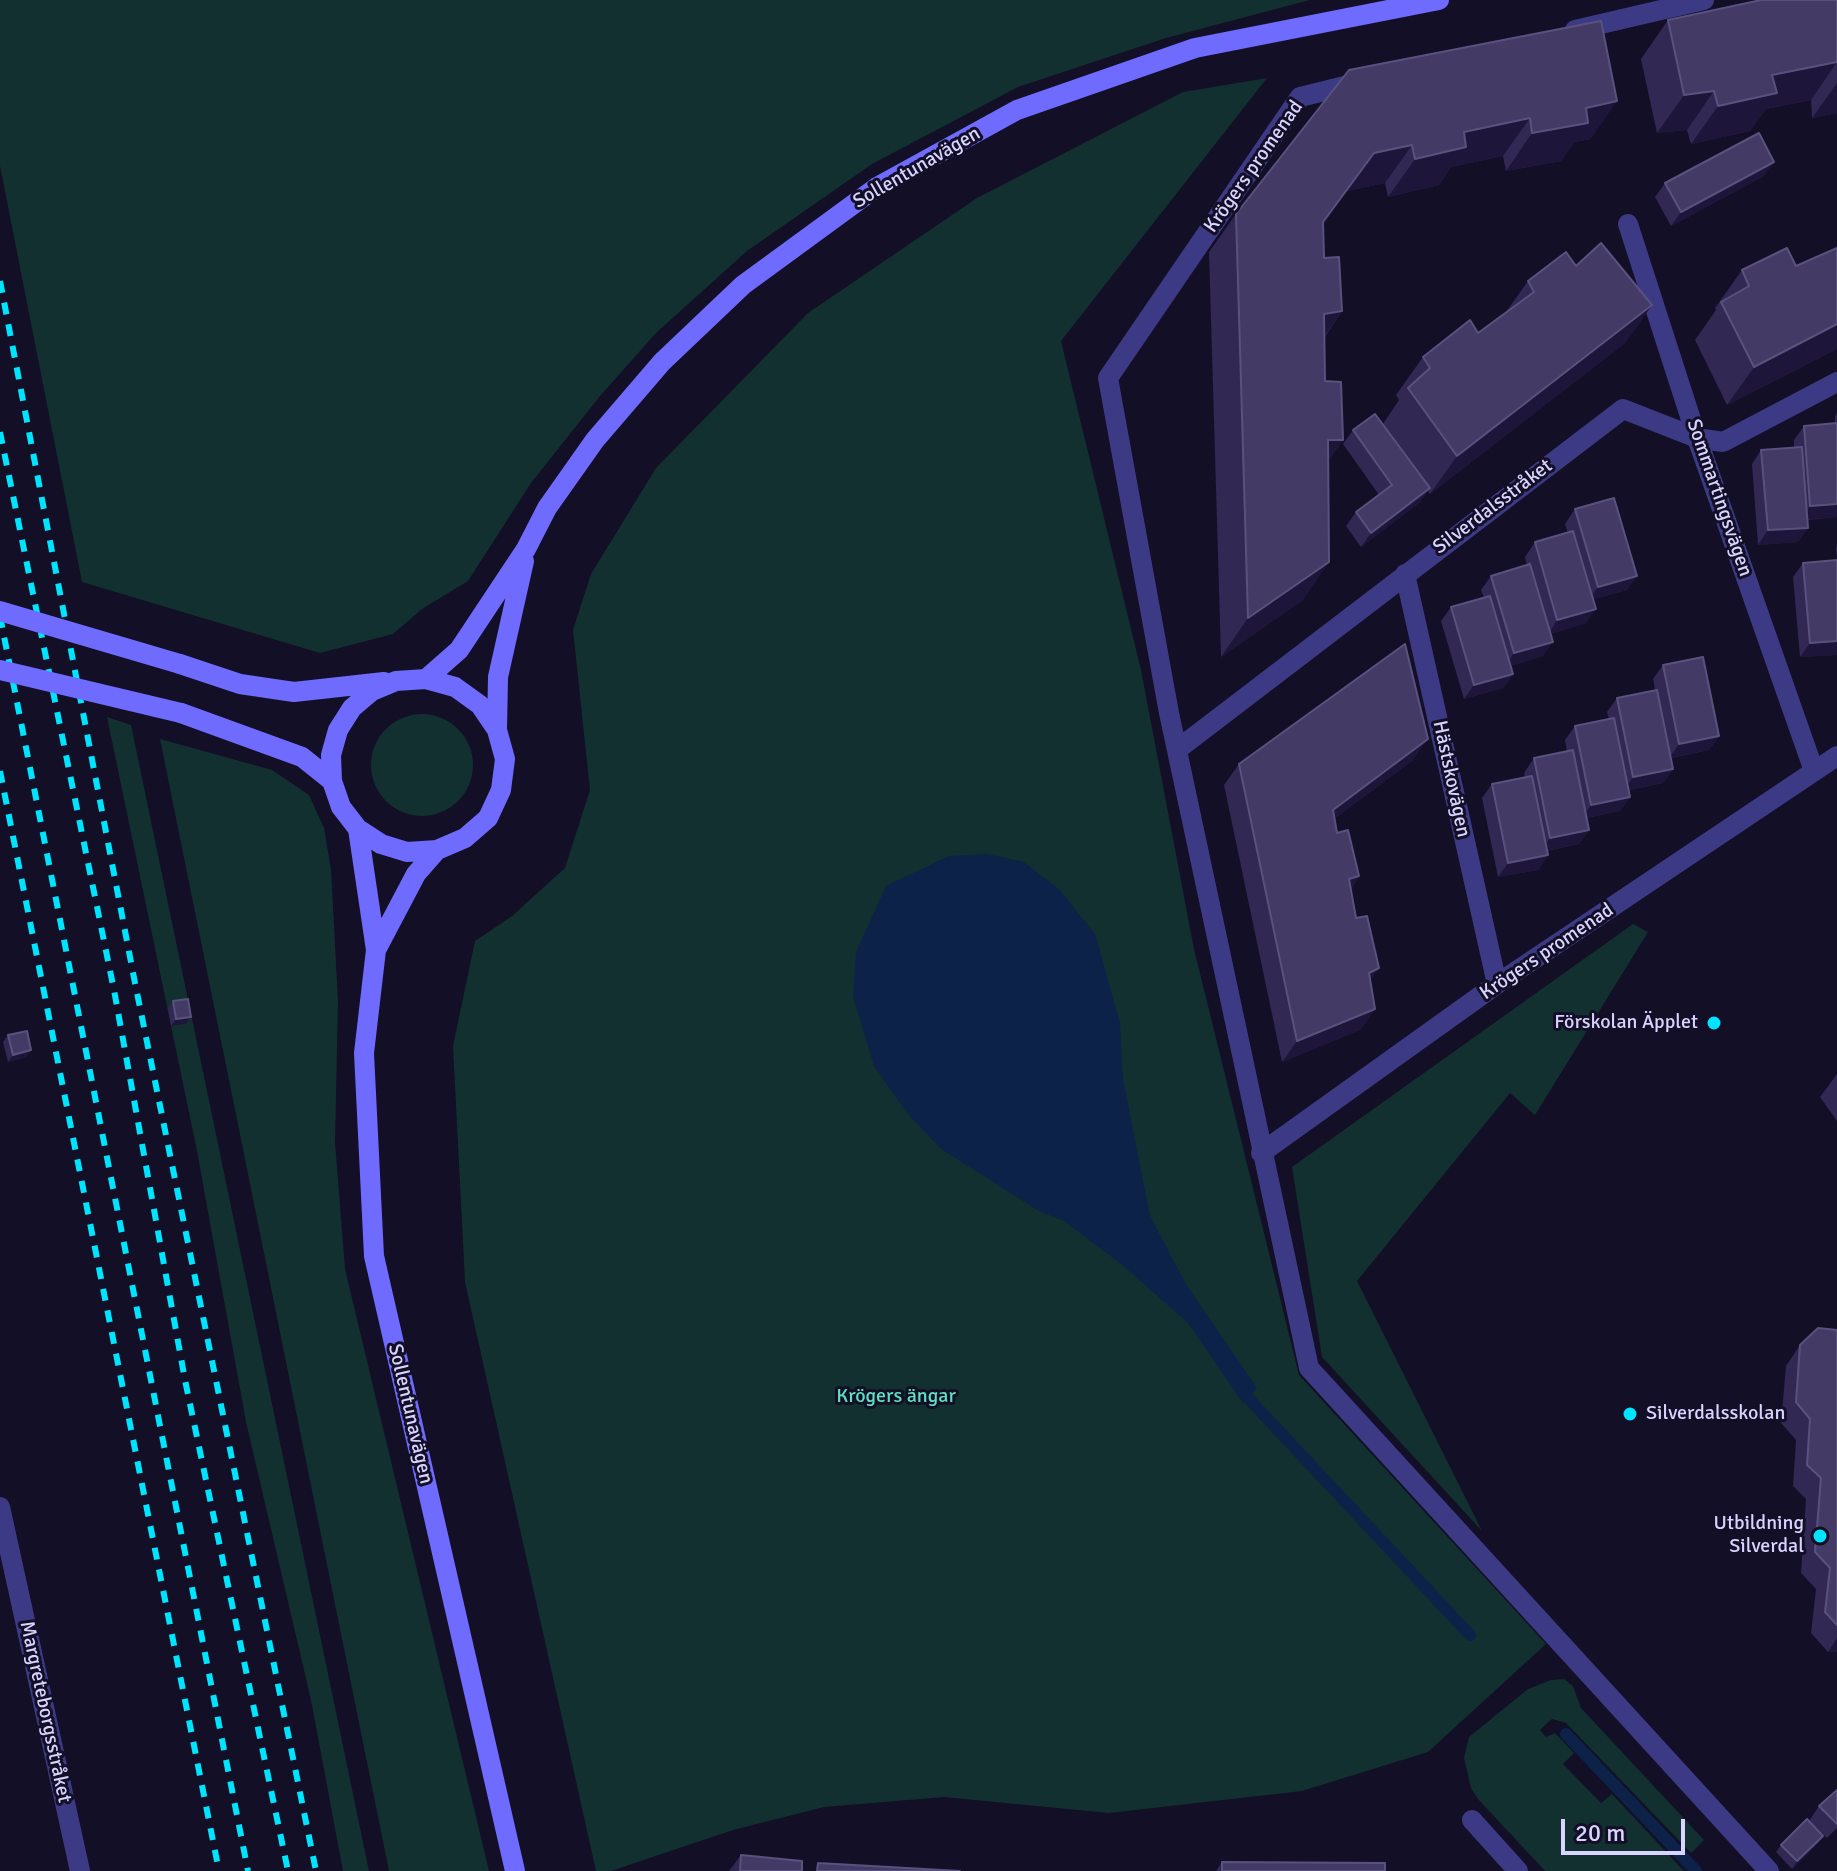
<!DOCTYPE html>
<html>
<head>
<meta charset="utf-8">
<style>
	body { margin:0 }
	#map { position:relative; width:1837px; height:1871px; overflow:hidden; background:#130f26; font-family:Signika,sans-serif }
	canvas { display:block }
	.scale { position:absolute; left:1561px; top:1819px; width:124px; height:36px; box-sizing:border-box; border:4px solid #d9d4ff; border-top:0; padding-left:10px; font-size:24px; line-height:28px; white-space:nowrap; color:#d9d4ff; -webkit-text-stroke:6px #130f26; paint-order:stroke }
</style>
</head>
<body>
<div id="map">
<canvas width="1837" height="1871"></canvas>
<div class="scale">20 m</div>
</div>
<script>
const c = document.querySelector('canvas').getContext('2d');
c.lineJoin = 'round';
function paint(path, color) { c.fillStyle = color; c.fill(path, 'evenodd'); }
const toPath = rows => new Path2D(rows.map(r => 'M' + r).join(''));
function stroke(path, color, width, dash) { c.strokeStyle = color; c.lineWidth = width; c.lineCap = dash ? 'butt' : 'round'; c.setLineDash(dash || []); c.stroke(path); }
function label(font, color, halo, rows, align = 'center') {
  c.font = font + ' Signika,sans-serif'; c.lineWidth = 6; c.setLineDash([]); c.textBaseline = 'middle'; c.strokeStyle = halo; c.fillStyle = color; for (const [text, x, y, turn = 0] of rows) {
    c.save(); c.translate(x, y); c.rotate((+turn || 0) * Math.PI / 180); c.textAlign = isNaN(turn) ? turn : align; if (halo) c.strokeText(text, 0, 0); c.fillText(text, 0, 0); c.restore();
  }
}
paint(toPath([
	[0,0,1310,0,1166,38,1018,87,872,164,747,251,656,333,600,396,531,483,468,581,422,609,393,634,320,653,82,582,0,166],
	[1267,78,1061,341,1141,670,1194,949,1299,1375,1546,1644,1428,1752,1302,1791,1109,1813,944,1797,824,1807,733,1830,611,1871,596,1871,465,1282,453,1046,475,941,512,916,565,868,590,790,573,630,591,574,656,468,808,313,977,198,1183,92],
	'371 765a51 51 0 1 1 102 0a51 51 0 1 1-102 0Z',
	[107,717,131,725,369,1871,343,1871,311,1700,246,1422,197,1151],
	[160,739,272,770,309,795,324,828,331,869,338,1001,335,1142,345,1269,489,1871,389,1871],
	[1633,924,1648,932,1535,1115,1510,1093,1357,1281,1482,1531,1322,1357,1292,1167],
	[1564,1679,1573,1686,1581,1708,1704,1840,1691,1853,1566,1723,1552,1719,1540,1730,1546,1737,1555,1733,1574,1753,1563,1764,1601,1803,1612,1794,1684,1871,1545,1871,1478,1799,1471,1788,1464,1758,1469,1737,1528,1689,1551,1680]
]), '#12302f');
paint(toPath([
	[987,854,1024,862,1060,890,1095,934,1120,1023,1123,1079,1150,1216,1186,1284,1257,1388,1243,1403,1188,1323,1121,1264,1064,1221,1039,1211,941,1149,906,1112,874,1066,853,997,856,952,886,886,949,856]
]), '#0c2248');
stroke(toPath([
	[1249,1399,1470,1635],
	[1566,1734,1696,1871]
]), '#0c2248', 12);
stroke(toPath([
	[1575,30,1704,0],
	[1361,82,1300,97,1108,378,1169,713,1309,1368,1769,1871],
	[1628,224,1697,438,1814,771],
	[1405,574,1497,984],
	[1178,749,1623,409,1697,438,1723,442,1837,382],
	[1261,1153,1497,984,1837,756],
	[0,1507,80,1871],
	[1472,1820,1518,1871]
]), '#3d3a85', 20);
stroke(toPath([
	[180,664,240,684,294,692,384,682],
	[426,679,459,650,526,549,547,508,595,440,662,362,743,285,877,187,1017,110,1195,48,1439,0],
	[181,713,302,757,332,781],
	[497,730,480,705,455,687,426,679,396,681,372,691,352,708,338,730,331,755,332,781,341,807,358,829,381,844,407,852,437,850,465,838,488,818,501,790,505,759,497,730,498,677,524,561],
	[358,829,376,950,364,1053,374,1256,515,1871],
	[376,950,416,874,437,850]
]), '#6f6bff', 20);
stroke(toPath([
	[0,281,135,983,316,1871],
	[0,432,114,990,185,1380,288,1871],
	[0,616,248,1871],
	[0,771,219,1871]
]), '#00e5ff', 6, [12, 10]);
stroke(toPath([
	[0,611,180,664],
	[0,670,181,713]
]), '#6f6bff', 20);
paint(toPath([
	[1837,0,1837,113,1812,118,1811,100,1766,109,1750,131,1691,144,1687,130,1657,133,1641,59,1668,20],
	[1601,21,1591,139,1574,142,1561,161,1506,171,1503,156,1451,167,1439,185,1388,197,1385,183,1347,191,1323,224,1324,258,1342,311,1325,337,1325,381,1343,440,1328,461,1303,600,1221,657,1209,252,1236,214],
	[1764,176,1671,226,1655,197,1665,183],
	[1837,248,1837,349,1727,405,1695,340,1716,310,1715,308,1742,270,1796,266],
	[1576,266,1652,305,1625,343,1430,494,1428,491,1420,502,1361,547,1346,526,1356,512,1379,495,1343,444,1353,430,1383,424,1399,400,1396,395,1423,357,1478,333,1506,312,1528,281],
	[1837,413,1837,517,1807,520,1808,528,1798,542,1758,545,1752,464,1761,450,1794,448,1794,440,1804,426,1835,423,1835,416],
	[1575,509,1627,590,1594,599,1586,623,1550,634,1543,656,1510,666,1513,674,1503,688,1464,699,1441,621,1451,607,1484,598,1481,590,1491,576,1527,565,1525,557,1535,542,1568,533,1565,524],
	[1837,546,1837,655,1800,657,1793,577,1803,563,1837,560,1836,548],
	[1663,665,1719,736,1709,750,1671,758,1673,769,1663,783,1629,790,1630,797,1620,811,1587,818,1589,830,1579,844,1547,851,1548,855,1538,870,1498,877,1482,798,1492,784,1525,778,1524,773,1534,758,1567,752,1565,740,1575,726,1609,719,1607,712,1617,698,1655,690,1653,679],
	[1413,760,1334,819,1337,833,1359,876,1351,889,1356,918,1379,968,1370,980,1375,1009,1360,1030,1282,1062,1224,785,1239,764],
	[173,1001,191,1017,186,1024,171,1026,168,1009],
	[8,1035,31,1050,26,1057,8,1062,3,1042],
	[1837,1074,1837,1121,1820,1097],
	[1837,1330,1837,1652,1828,1652,1811,1633,1816,1589,1801,1573,1806,1499,1793,1486,1796,1440,1781,1423,1786,1366,1800,1345],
	[1837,1790,1837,1828,1827,1838,1809,1821,1819,1806],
	[1823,1836,1818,1843,1792,1869,1776,1852,1781,1845],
	[741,1855,802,1871,729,1871],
	[1222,1862,1385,1871,1216,1871]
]), '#312854');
paint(toPath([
	[1837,62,1811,100,1766,109,1750,131,1691,144,1718,106,1772,75],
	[1837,83,1837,113,1812,118],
	[1714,91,1687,130,1657,133,1684,95],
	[1617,101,1591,139,1574,142,1561,161,1506,171,1532,133,1586,108],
	[1530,118,1503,156,1451,167,1439,185,1388,197,1415,159,1464,132],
	[1412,145,1385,183,1347,191,1296,260,1374,153],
	[1774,162,1764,176,1671,226,1681,212],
	[1652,305,1625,343,1430,494,1457,456],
	[1342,311,1316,349,1324,314],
	[1837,324,1837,349,1727,405,1754,367],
	[1328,440,1343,440,1316,478],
	[1430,488,1420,502,1361,547,1371,533],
	[1837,504,1837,517,1800,520,1810,506],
	[1808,528,1798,542,1758,545,1768,530],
	[1329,562,1303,600,1221,657,1248,618],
	[1637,576,1627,590,1588,601,1598,587],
	[1596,609,1586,623,1548,635,1557,620],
	[1837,641,1837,655,1800,657,1810,643],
	[1553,642,1543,656,1504,668,1514,653],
	[1513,674,1503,688,1464,699,1474,685],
	[1719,736,1709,750,1669,758,1679,744],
	[1428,739,1413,760,1318,831,1333,810],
	[1673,769,1663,783,1623,791,1633,777],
	[1630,797,1620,811,1581,819,1591,805],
	[1589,830,1579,844,1540,852,1550,838],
	[1548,855,1538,870,1498,877,1508,863],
	[1359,876,1345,897,1349,879],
	[1379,968,1364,989,1369,973],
	[1375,1009,1360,1030,1282,1062,1297,1041],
	[191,1017,186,1024,171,1026,176,1019],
	[31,1050,26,1057,8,1062,13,1055],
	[1837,1638,1837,1652,1828,1652],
	[1823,1836,1818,1843,1792,1869,1797,1861]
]), '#1d163a');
const building = toPath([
	[1761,0,1837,0,1837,62,1772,75,1777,93,1718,106,1714,91,1684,95,1668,20,1761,0],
	[1601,21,1617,101,1586,108,1588,123,1532,133,1530,118,1464,132,1466,147,1415,159,1412,145,1374,153,1323,222,1324,258,1339,257,1342,311,1324,314,1325,381,1341,382,1343,440,1328,440,1329,562,1248,618,1236,214,1349,70,1601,21],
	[1759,133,1774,162,1681,212,1665,183,1759,133],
	[1601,243,1652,305,1457,456,1408,388,1430,368,1423,357,1470,320,1478,333,1534,292,1528,281,1566,252,1576,266,1601,243],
	[1787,248,1796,266,1837,248,1837,324,1754,367,1721,302,1749,286,1742,270,1787,248],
	[1375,414,1430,488,1371,533,1356,512,1392,485,1353,430,1375,414],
	[1837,423,1837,504,1810,506,1804,426,1837,423],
	[1802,447,1808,528,1768,530,1761,450,1802,447],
	[1614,498,1637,576,1598,587,1575,509,1614,498],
	[1573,531,1596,609,1557,620,1535,542,1573,531],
	[1837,560,1837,641,1810,643,1803,563,1837,560],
	[1530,564,1553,642,1514,653,1491,576,1530,564],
	[1490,596,1513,674,1474,685,1451,607,1490,596],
	[1405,644,1428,739,1333,810,1337,833,1348,830,1359,876,1349,879,1356,918,1367,916,1379,968,1369,973,1375,1009,1297,1041,1239,764,1405,644],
	[1703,657,1719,736,1679,744,1663,665,1703,657],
	[1657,690,1673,769,1633,777,1617,698,1657,690],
	[1614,718,1630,797,1591,805,1575,726,1614,718],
	[1573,750,1589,830,1550,838,1534,758,1573,750],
	[1532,776,1548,855,1508,863,1492,784,1532,776],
	[188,999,191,1017,176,1019,173,1001,188,999],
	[27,1031,31,1050,13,1055,8,1035,27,1031],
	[1818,1328,1837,1330,1837,1625,1825,1612,1830,1568,1815,1552,1821,1478,1807,1465,1810,1419,1796,1402,1800,1345,1818,1328],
	[1837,1790,1837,1824,1819,1806,1837,1790],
	[1807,1819,1823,1836,1797,1861,1781,1845,1807,1819],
	[741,1855,802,1861,802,1871,740,1871,741,1855],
	[1222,1862,1385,1863,1385,1871,1222,1871,1222,1862],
	[818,1863,960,1871,817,1871,818,1863]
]);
paint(building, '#433a66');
stroke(building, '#5a527e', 2);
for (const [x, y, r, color] of [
	[1714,1023,8,"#00e5ff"],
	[1630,1414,8,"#00e5ff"],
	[1820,1536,8,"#00e5ff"]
]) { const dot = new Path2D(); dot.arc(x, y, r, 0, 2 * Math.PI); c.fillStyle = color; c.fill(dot); stroke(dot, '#130f26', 3); }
label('20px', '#d9d4ff', '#130f26', [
	["Krögers promenad",1254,167,-55],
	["Sollentunavägen",917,168,-30],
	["Sommartingsvägen",1719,498,71],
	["Silverdalsstråket",1493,507,-37],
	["Hästskovägen",1451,779,78],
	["Krögers promenad",1547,952,-34],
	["Sollentunavägen",410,1414,77],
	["Margreteborgsstråket",45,1712,78]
]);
label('20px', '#d9d4ff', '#130f26', [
	["Förskolan Äpplet",1698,1023],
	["Silverdalsskolan",1646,1414,"left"],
	["Utbildning",1804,1524],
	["Silverdal",1804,1547]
], 'right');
label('20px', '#5fe0c0', '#130f26', [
	["Krögers ängar",896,1397]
]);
</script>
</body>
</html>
